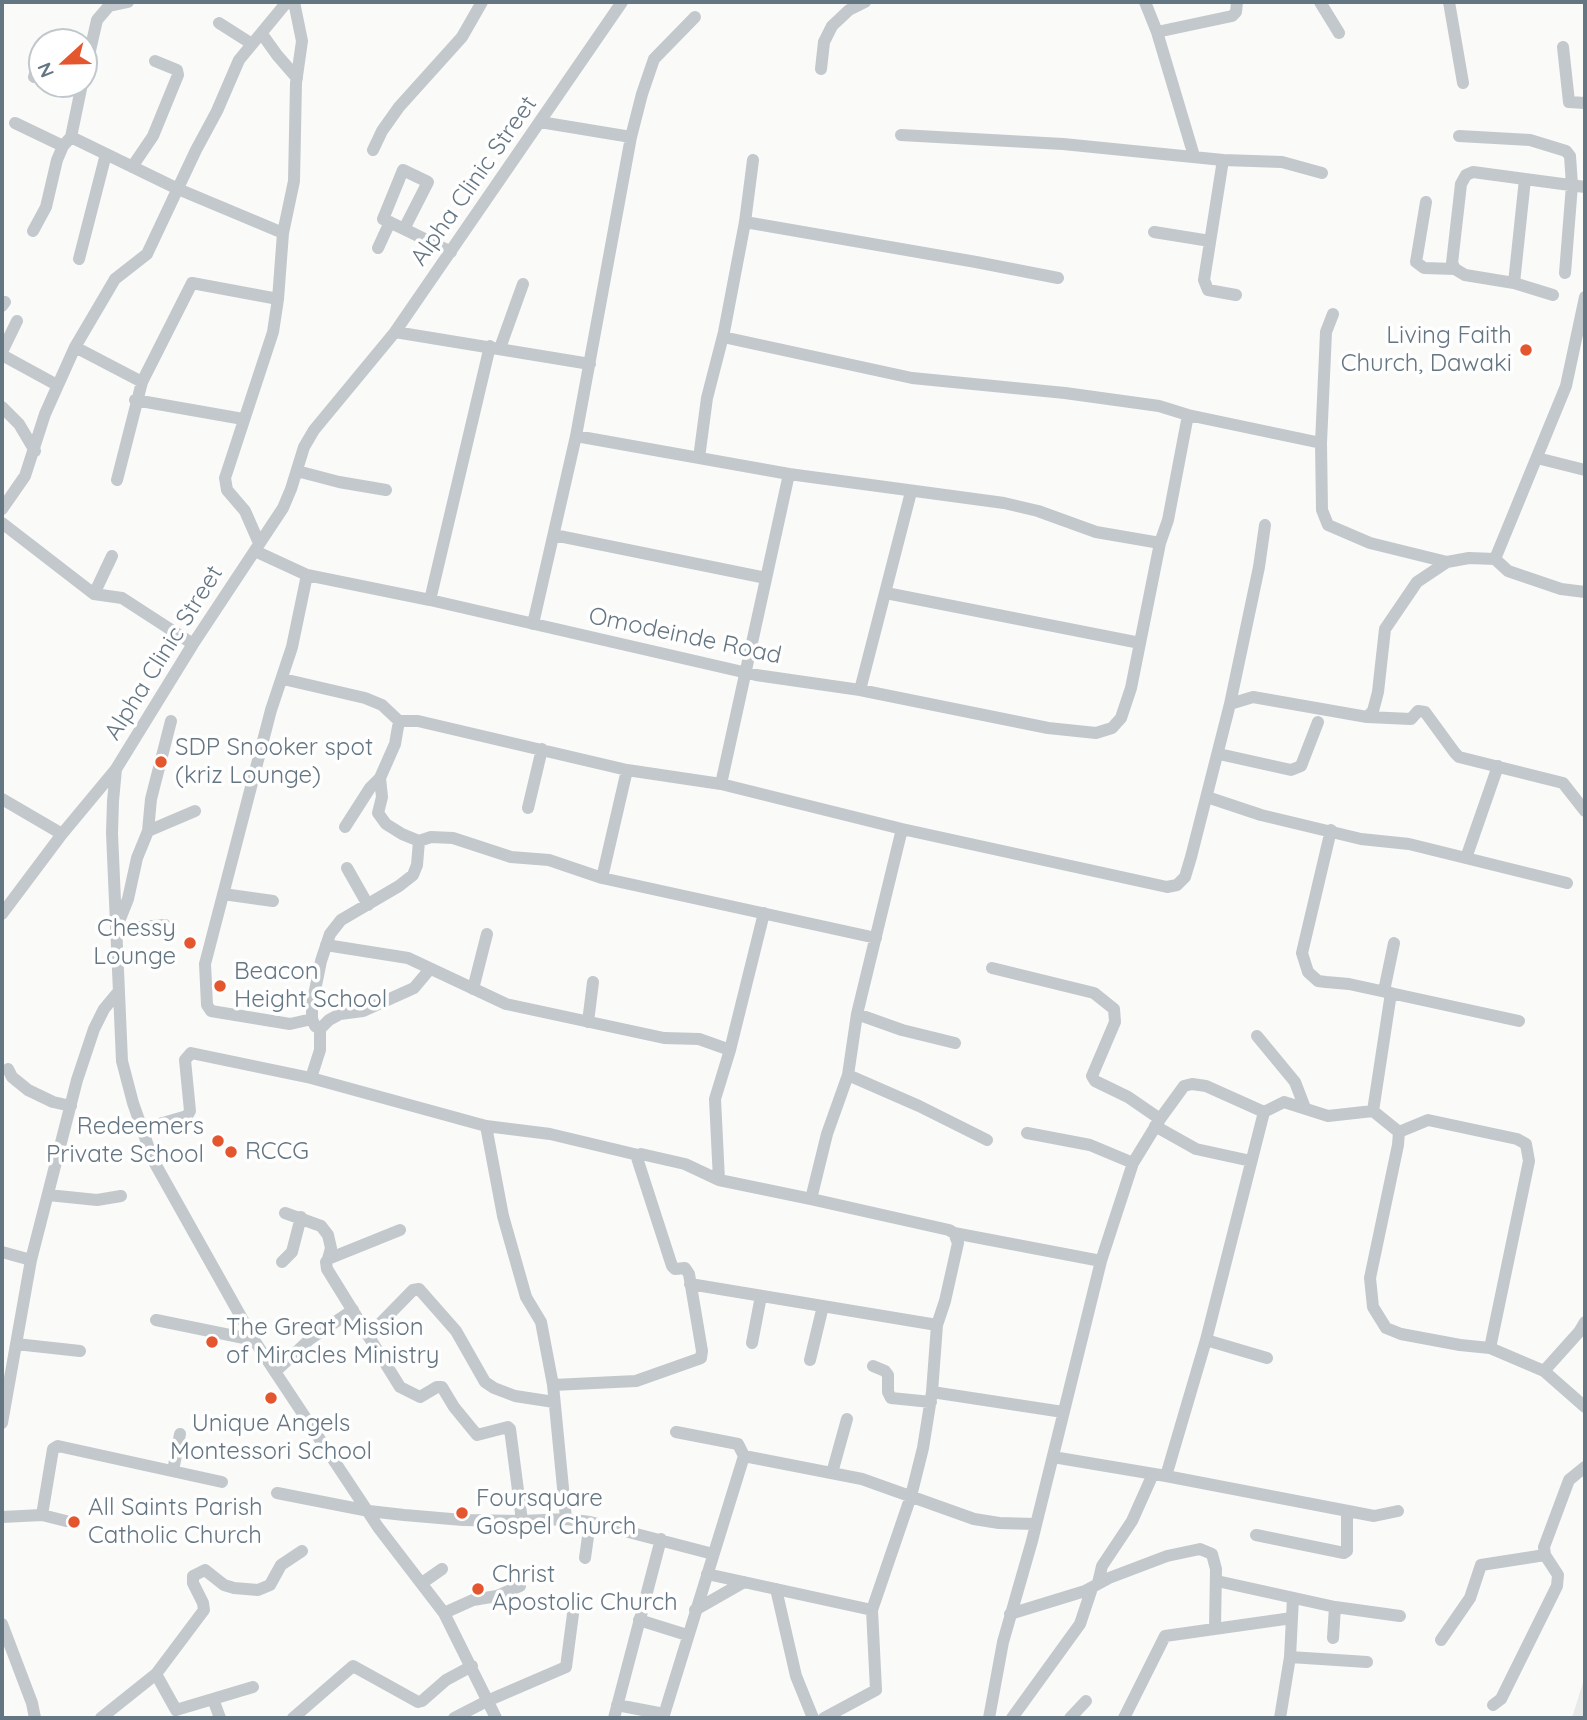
<!DOCTYPE html>
<html>
<head>
<meta charset="utf-8">
<style>
	body { margin:0 }
	#map { position:relative; width:1587px; height:1720px; overflow:hidden; background:#fafaf8; font-family:Quicksand,sans-serif }
	canvas { display:block }
	.frame { position:absolute; inset:0; border:4px solid #657683; pointer-events:none }
	.north { position:absolute; left:28px; top:28px; width:70px; height:70px; box-sizing:border-box; background:#fff; border:2px solid #c1c8cd; border-radius:50%; rotate:248deg; font-size:19px; font-weight:700; line-height:28px; text-align:center; color:#657683 }
	.north::after { content:''; display:block; margin:auto; width:24px; height:32px; background:#e4572e; clip-path:polygon(50% 0,100% 100%,50% 72%,0 100%) }
</style>
</head>
<body>
<div id="map">
<canvas width="1587" height="1720"></canvas>
<div class="frame"></div>
<div class="north">N</div>
</div>
<script>
const c = document.querySelector('canvas').getContext('2d');
c.lineJoin = 'round';
function paint(path, color) { c.fillStyle = color; c.fill(path, 'evenodd'); }
const toPath = rows => new Path2D(rows.map(r => 'M' + r).join(''));
function stroke(path, color, width, dash) { c.strokeStyle = color; c.lineWidth = width; c.lineCap = dash ? 'butt' : 'round'; c.setLineDash(dash || []); c.stroke(path); }
function label(font, color, halo, rows, align = 'center') {
  c.font = font + ' Quicksand,sans-serif'; c.lineWidth = 7; c.setLineDash([]); c.textBaseline = 'middle'; c.strokeStyle = halo; c.fillStyle = color; for (const [text, x, y, turn = 0] of rows) {
    c.save(); c.translate(x, y); c.rotate((+turn || 0) * Math.PI / 180); c.textAlign = isNaN(turn) ? turn : align; if (halo) c.strokeText(text, 0, 0); c.fillText(text, 0, 0); c.restore();
  }
}
paint(toPath([
	[1585,1676,1585,1718,1572,1718]
]), '#e8e9e9');
stroke(toPath([
	[1145,2,1157,32,1194,156],
	[1320,2,1339,33],
	[1449,2,1463,83],
	[219,23,252,44],
	[1157,32,1232,16,1236,12,1237,2],
	[262,34,277,55,297,78],
	[1563,47,1569,102,1585,103],
	[821,69,824,42,832,26,849,10,865,2],
	[34,77,42,51],
	[84,77,97,20,109,6,128,2],
	[540,122,631,137],
	[15,123,63,146],
	[901,135,1063,144,1223,160,1282,162,1322,173],
	[1459,136,1530,140,1566,151,1570,156,1572,185,1565,273],
	[71,137,178,189,283,233],
	[373,150,382,131,399,107,462,37,482,2],
	[1223,160,1204,280,1208,290,1236,295],
	[132,167,153,136,178,75,177,70,155,61],
	[1525,179,1514,283,1465,275,1455,269,1452,263,1461,184,1466,175,1473,172,1525,179,1585,187],
	[1426,202,1416,262,1424,268,1455,269],
	[745,222,976,262,1058,278],
	[404,229,428,182,403,170,383,219,404,229,451,252],
	[33,231,46,207,57,160,63,146,71,137,82,84],
	[1154,232,1210,241],
	[378,248,390,222],
	[79,259,106,154],
	[1514,283,1553,295],
	[2,306,5,302],
	[1333,314,1326,332,1321,443,1322,510,1328,525,1370,543,1447,562],
	[395,332,590,364],
	[75,347,142,382],
	[500,348,523,284],
	[2,352,17,321],
	[2,355,57,385],
	[135,400,243,419],
	[2,407,19,424,35,451],
	[1188,415,1321,443],
	[576,436,789,474,1004,503,1038,511,1096,532,1160,543],
	[699,458,707,398,724,332,745,222,753,160],
	[1537,458,1585,470],
	[297,471,339,482,386,490],
	[117,480,142,382,192,283,278,299],
	[2,509,25,476,45,414,75,347,115,279,147,254,196,150,217,111,239,60,287,2],
	[2,523,94,594,122,598,193,644],
	[554,535,766,578],
	[259,543,245,511,227,490,225,478,273,332,278,299,283,233,294,181,296,83,302,41,294,2],
	[255,551,307,575,430,600,756,675,860,690,1048,728,1096,733,1112,728,1121,718,1131,688,1160,543,1168,520,1188,415,1159,406,1065,393,912,378,723,337],
	[1495,559,1566,386,1585,297],
	[307,575,292,647,271,710,205,964,207,1005,211,1011,290,1024,312,1019],
	[886,593,1140,643],
	[94,594,112,556],
	[430,600,490,346],
	[533,624,576,436,631,137,642,94,654,59,695,17],
	[283,679,365,698,382,705,399,721,418,721,627,770,721,784,902,829,1167,887,1177,885,1185,877,1191,857,1230,704,1259,567,1265,525],
	[860,690,911,492],
	[1230,704,1253,697,1367,717,1411,719,1418,711,1425,712,1455,753,1459,757,1563,783,1585,811],
	[1367,717,1373,711,1378,692,1385,629,1417,582,1447,562,1469,558,1495,559,1508,571,1561,589,1585,592],
	[399,721,395,744,380,778,382,797,378,813,386,824,402,834,419,841,431,837,453,838,511,857,549,860,602,878,876,938],
	[1219,754,1291,770,1301,766,1318,722],
	[721,784,789,474],
	[1207,797,1261,815,1361,839,1409,844,1567,883],
	[2,799,62,834],
	[528,808,542,749],
	[345,827,370,788,380,778],
	[1331,830,1302,953,1308,972,1318,981,1326,982,1349,984,1519,1021],
	[148,831,195,811],
	[1466,858,1498,766],
	[347,868,368,905],
	[602,878,627,770],
	[223,894,273,901],
	[2,914,62,834,116,769],
	[165,925,116,929,128,899,137,858,148,831,151,799,171,721],
	[326,945,408,958,506,1004,664,1038,699,1039,730,1050,715,1099,719,1180],
	[992,968,1094,993,1114,1009,1115,1022,1092,1076,1095,1081,1128,1097,1160,1119],
	[473,989,487,934],
	[1384,991,1394,943],
	[1391,993,1373,1111,1399,1132],
	[857,1014,902,1030,955,1043],
	[588,1022,593,982],
	[320,1029,315,1026,312,1019,312,1005,321,961,330,934,341,920,399,886,413,875,417,865,419,841],
	[1257,1036,1295,1082,1305,1108],
	[730,1050,764,913],
	[8,1069,12,1077,28,1090,53,1102,71,1106],
	[848,1075,919,1106,987,1140],
	[311,1078,320,1050,320,1029,329,1020,340,1014,363,1011,414,988,430,969],
	[486,1126,503,1216,526,1297,541,1322,553,1385,566,1519],
	[1155,1126,1196,1149,1251,1161],
	[142,1129,187,1116,190,1111,185,1060,191,1053,311,1078,486,1126,550,1134,638,1155],
	[1399,1132,1398,1145,1370,1278,1373,1307,1386,1328,1401,1334,1460,1345,1490,1348,1544,1371],
	[1399,1132,1428,1120,1517,1139,1526,1144,1529,1161,1490,1348],
	[1027,1133,1090,1145,1133,1163],
	[48,1195,97,1200,121,1196],
	[811,1199,827,1134,848,1075,857,1014,902,829],
	[285,1213,321,1226,328,1235,331,1248,328,1259],
	[400,1230,328,1259,326,1262,327,1269,400,1387,420,1397,437,1387,442,1387,454,1407,477,1435,508,1427,510,1429,522,1521],
	[2,1252,31,1260],
	[282,1262,292,1252,301,1217],
	[690,1284,937,1325],
	[156,1320,254,1340],
	[1585,1322,1579,1332,1544,1371,1585,1407],
	[368,1336,413,1290,419,1289,456,1331,485,1382,494,1388,515,1396,554,1402],
	[1206,1340,1267,1358],
	[752,1343,761,1296],
	[16,1344,80,1351],
	[810,1360,823,1306],
	[873,1366,885,1371,888,1375,888,1392,891,1398,931,1402],
	[275,1372,310,1339,353,1310],
	[553,1385,636,1381,701,1358,702,1351,689,1274,685,1268,675,1269,672,1266,638,1161,637,1157,641,1154,685,1164,719,1180,811,1199,949,1230,954,1233,1101,1261],
	[932,1392,1063,1412],
	[2,1423,31,1260,77,1080,94,1029,104,1009,119,991],
	[744,1456,862,1479,974,1519,999,1523,1035,1524],
	[1053,1457,1166,1476,1374,1516,1398,1511],
	[173,1471,180,1434],
	[832,1473,847,1419],
	[1166,1476,1206,1340,1264,1112,1284,1102,1328,1116,1373,1111],
	[277,1493,369,1511,404,1515,463,1520,522,1521,566,1519,590,1522,713,1554],
	[42,1515,53,1449,58,1446,222,1482],
	[2,1517,42,1515,66,1521],
	[1256,1535,1344,1553,1347,1551,1347,1511],
	[585,1558,590,1522],
	[707,1574,872,1610],
	[1217,1581,1335,1607,1400,1616],
	[422,1583,442,1569],
	[1098,1583,1102,1566,1132,1521,1153,1474],
	[776,1589,796,1676,813,1718],
	[695,1610,744,1582],
	[444,1613,473,1600,497,1596,520,1586],
	[1010,1614,1085,1591,1109,1578,1167,1556,1200,1549,1212,1554,1216,1569,1215,1628],
	[639,1620,687,1635],
	[2,1624,32,1703,35,1718],
	[1333,1638,1335,1607],
	[1441,1640,1470,1598,1481,1565,1545,1555],
	[1290,1657,1367,1662],
	[156,1674,176,1710,253,1687],
	[213,1699,220,1718],
	[617,1705,664,1714],
	[1493,1705,1501,1699,1557,1586,1558,1575,1545,1555,1544,1547,1569,1480,1585,1467],
	[101,1718,156,1674,204,1610,203,1603,193,1583,193,1576,205,1570,224,1585,234,1588,258,1590,270,1585,281,1565,302,1551],
	[293,1718,353,1666,418,1702,422,1701,446,1680,472,1666],
	[454,1718,487,1701,566,1667,573,1614],
	[496,1718,444,1613,378,1527,254,1340,153,1160,133,1103,122,1061,112,833,113,801,116,769,193,644,283,508,291,489,304,447,314,430,395,332,622,2],
	[614,1718,661,1539],
	[663,1718,744,1456,738,1444,676,1432],
	[824,1718,876,1690,872,1610,911,1496,923,1448,932,1392,937,1325,945,1301,958,1243,954,1233],
	[989,1718,1003,1642,1032,1541,1101,1261,1133,1163,1160,1119,1184,1086,1192,1084,1206,1086,1264,1112],
	[1012,1718,1080,1624,1092,1588],
	[1070,1718,1086,1701],
	[1124,1718,1165,1636,1292,1618],
	[1280,1718,1290,1657,1293,1598]
]), '#c3c8cc', 12);
for (const [x, y, r, color] of [
	[1526,350,7,"#e4572e"],
	[161,762,7,"#e4572e"],
	[190,943,7,"#e4572e"],
	[220,986,7,"#e4572e"],
	[218,1141,7,"#e4572e"],
	[231,1152,7,"#e4572e"],
	[212,1342,7,"#e4572e"],
	[271,1398,7,"#e4572e"],
	[462,1513,7,"#e4572e"],
	[74,1522,7,"#e4572e"],
	[478,1589,7,"#e4572e"]
]) { const dot = new Path2D(); dot.arc(x, y, r, 0, 2 * Math.PI); c.fillStyle = color; c.fill(dot); stroke(dot, '#fff', 2.5); }
label('24px', '#657683', '#fff', [
	["Alpha Clinic Street",474,181,-55],
	["Omodeinde Road",685,636,12],
	["Alpha Clinic Street",164,653,-58]
]);
label('24px', '#657683', '#fff', [
	["Living Faith",1512,336,"right"],
	["Church, Dawaki",1512,364,"right"],
	["SDP Snooker spot",175,748],
	["(kriz Lounge)",175,776],
	["Chessy",176,929,"right"],
	["Lounge",176,957,"right"],
	["Beacon",234,972],
	["Height School",234,1000],
	["Redeemers",204,1127,"right"],
	["Private School",204,1155,"right"],
	["RCCG",245,1152],
	["The Great Mission",226,1328],
	["of Miracles Ministry",226,1356],
	["Unique Angels",271,1424,"center"],
	["Montessori School",271,1452,"center"],
	["Foursquare",476,1499],
	["Gospel Church",476,1527],
	["All Saints Parish",88,1508],
	["Catholic Church",88,1536],
	["Christ",492,1575],
	["Apostolic Church",492,1603]
], 'left');
</script>
</body>
</html>
